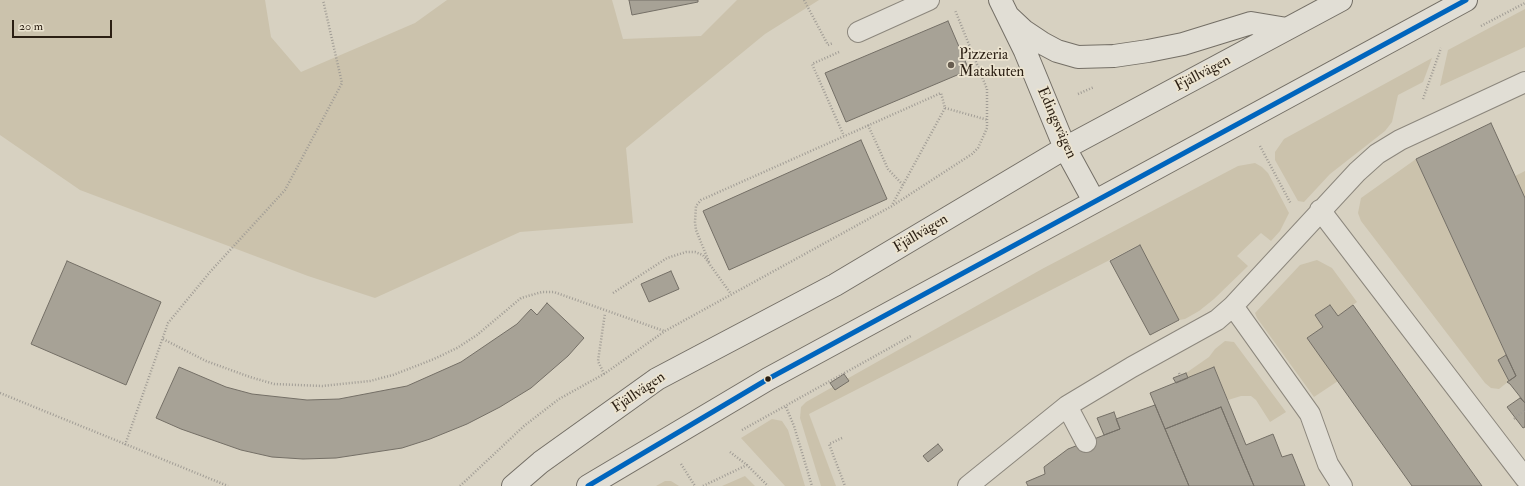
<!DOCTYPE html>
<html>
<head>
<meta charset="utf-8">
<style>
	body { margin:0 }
	#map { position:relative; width:1525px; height:486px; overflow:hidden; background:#d7d1c1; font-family:"IM FELL Double Pica",serif }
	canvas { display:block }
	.scale { position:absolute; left:12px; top:20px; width:100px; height:18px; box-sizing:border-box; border:2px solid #2b1f13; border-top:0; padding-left:5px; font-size:12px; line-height:14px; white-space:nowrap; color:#2b1f13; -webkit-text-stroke:3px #ece4d0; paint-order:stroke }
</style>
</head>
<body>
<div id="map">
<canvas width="1525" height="486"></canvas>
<div class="scale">20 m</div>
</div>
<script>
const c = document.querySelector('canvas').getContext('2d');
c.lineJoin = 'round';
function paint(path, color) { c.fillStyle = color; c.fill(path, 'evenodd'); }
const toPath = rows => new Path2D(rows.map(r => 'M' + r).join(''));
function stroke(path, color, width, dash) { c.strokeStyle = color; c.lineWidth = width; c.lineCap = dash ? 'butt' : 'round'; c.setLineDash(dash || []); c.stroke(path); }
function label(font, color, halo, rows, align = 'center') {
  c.font = font + ' "IM FELL Double Pica",serif'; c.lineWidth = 3.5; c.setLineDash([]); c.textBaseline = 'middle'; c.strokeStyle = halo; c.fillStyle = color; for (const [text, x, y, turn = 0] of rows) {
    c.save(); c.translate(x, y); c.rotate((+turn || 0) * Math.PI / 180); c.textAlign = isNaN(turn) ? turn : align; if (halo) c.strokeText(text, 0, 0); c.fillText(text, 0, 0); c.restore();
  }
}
paint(toPath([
	[0,0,265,0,271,37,301,72,415,23,447,0,612,0,623,39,701,36,737,0,819,0,765,34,626,148,633,223,520,232,375,298,308,276,80,190,0,135],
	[1525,9,1525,47,1440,86,1448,50],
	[1432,58,1423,82,1398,95,1392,122,1385,131,1330,174,1304,202,1298,201,1275,160,1275,152,1284,139],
	[1416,159,1506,355,1498,360,1509,381,1499,389,1491,388,1485,383,1361,221,1358,213,1361,198],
	[1255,163,1262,167,1268,173,1289,213,1280,231,1271,241,1261,233,1237,256,1248,266,1214,299,1199,311,1185,319,1179,320,1139,245,809,414,836,486,821,486,800,418,801,407,806,402,1042,269,1238,166],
	[1525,171,1525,198,1515,176],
	[1317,260,1332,268,1357,302,1338,316,1330,305,1315,315,1323,327,1308,338,1338,381,1314,397,1257,318,1255,313,1300,265],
	[1225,341,1234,342,1286,412,1270,422,1256,400,1251,396,1241,396,1228,400,1214,367,1188,378,1186,373,1209,357,1215,349],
	[772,419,782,421,788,430,805,486,785,486,741,438],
	[745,476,755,486,722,486],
	[665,481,671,481,679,486,656,486]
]), '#cbc2ac');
const building = toPath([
	[629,0,698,0,698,2,632,15,629,0],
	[948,21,969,70,846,122,825,73,948,21],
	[1491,123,1525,198,1525,403,1510,384,1507,382,1516,376,1416,159,1491,123],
	[861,140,887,199,729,270,703,211,861,140],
	[1140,245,1179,320,1150,335,1110,261,1140,245],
	[67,261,161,302,126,385,31,344,67,261],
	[671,271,679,289,649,302,641,284,671,271],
	[547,303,584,338,568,356,531,388,500,407,467,424,430,439,402,448,336,458,303,459,272,457,241,450,181,429,156,418,179,367,226,387,252,394,307,400,339,399,407,386,461,362,517,324,531,309,537,315,547,303],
	[1330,305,1338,316,1353,305,1482,486,1412,486,1307,338,1323,327,1315,315,1330,305],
	[1506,355,1516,376,1509,381,1498,360,1506,355],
	[1214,367,1246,445,1273,434,1282,457,1292,454,1305,486,1254,486,1221,407,1165,429,1150,393,1214,367],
	[1186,373,1188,378,1176,383,1173,378,1186,373],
	[844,374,849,381,835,390,830,383,844,374],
	[1520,398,1525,403,1525,427,1523,428,1507,407,1520,398],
	[1155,405,1189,486,1028,486,1026,482,1045,474,1044,467,1068,449,1120,429,1116,419,1155,405],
	[1221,407,1238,448,1254,486,1189,486,1165,429,1221,407],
	[1114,412,1120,429,1104,435,1097,418,1114,412],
	[938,444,943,450,928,462,923,456,938,444]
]);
paint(building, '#a7a296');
stroke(building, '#746f66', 1);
const lane = toPath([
	[858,32,929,0],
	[1320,210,1525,478],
	[1233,306,1310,414,1328,464,1342,486],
	[1067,406,1086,442],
	[968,486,1067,406,1132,367,1217,320,1233,306,1357,172,1377,154,1400,140,1525,82]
]);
const secondary = toPath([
	[1000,0,1025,51,1065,148,1094,201],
	[1008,16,1024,31,1042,43,1057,51,1078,57,1114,56,1148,51,1183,44,1251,23,1287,29],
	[513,486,541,462,657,379,835,285,1065,148,1341,0],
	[588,486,768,379,1466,0]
]);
stroke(lane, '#8c877d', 22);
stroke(secondary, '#746f66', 24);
stroke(toPath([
	[804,0,828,45,833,43],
	[1481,26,1525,3],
	[839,52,812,64,844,136],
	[1078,94,1094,87],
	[1423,99,1441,48],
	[945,108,988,120],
	[868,125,888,169,903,185],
	[1260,146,1291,204],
	[709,262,696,230,695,222,696,206,701,200,941,93,945,108,892,205],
	[613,293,667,258,686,252,695,252,703,255,731,294],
	[163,339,206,361,250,377,274,384,322,386,370,381,393,375,434,359,457,348,477,335,521,298,542,292,554,292,664,331],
	[1179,373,1182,380],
	[604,374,598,361,605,313],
	[0,393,228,486],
	[786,407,794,426,812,486],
	[1514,419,1525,410],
	[742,430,911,336],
	[842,438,829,444,845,486],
	[125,445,168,323,210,272,285,190,342,83,323,0],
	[730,452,747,465,768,486],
	[681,464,695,486],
	[460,486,524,426,559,399,604,374,665,331,892,206,972,154,978,148,987,128,987,89,955,10],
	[703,486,747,465]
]), '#a09c95', 2.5, [1, 2]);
stroke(lane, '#e1ded5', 20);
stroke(secondary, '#e1ded5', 22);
stroke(toPath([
	[588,486,768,379,1466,0]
]), '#0065bd', 5);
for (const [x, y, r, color] of [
	[951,65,4,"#675d50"],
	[768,379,3.5,"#2b1f13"]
]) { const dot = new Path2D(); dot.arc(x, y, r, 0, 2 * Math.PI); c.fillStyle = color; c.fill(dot); stroke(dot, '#ece4d0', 1.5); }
label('15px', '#2b1f13', '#ece4d0', [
	["Pizzeria",959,56],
	["Matakuten",959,73]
], 'left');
label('15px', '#2b1f13', '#ece4d0', [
	["Fjällvägen",1203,74,-28],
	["Edingsvägen",1056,123,66],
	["Fjällvägen",921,234,-31],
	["Fjällvägen",639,393,-34]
]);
</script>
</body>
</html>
